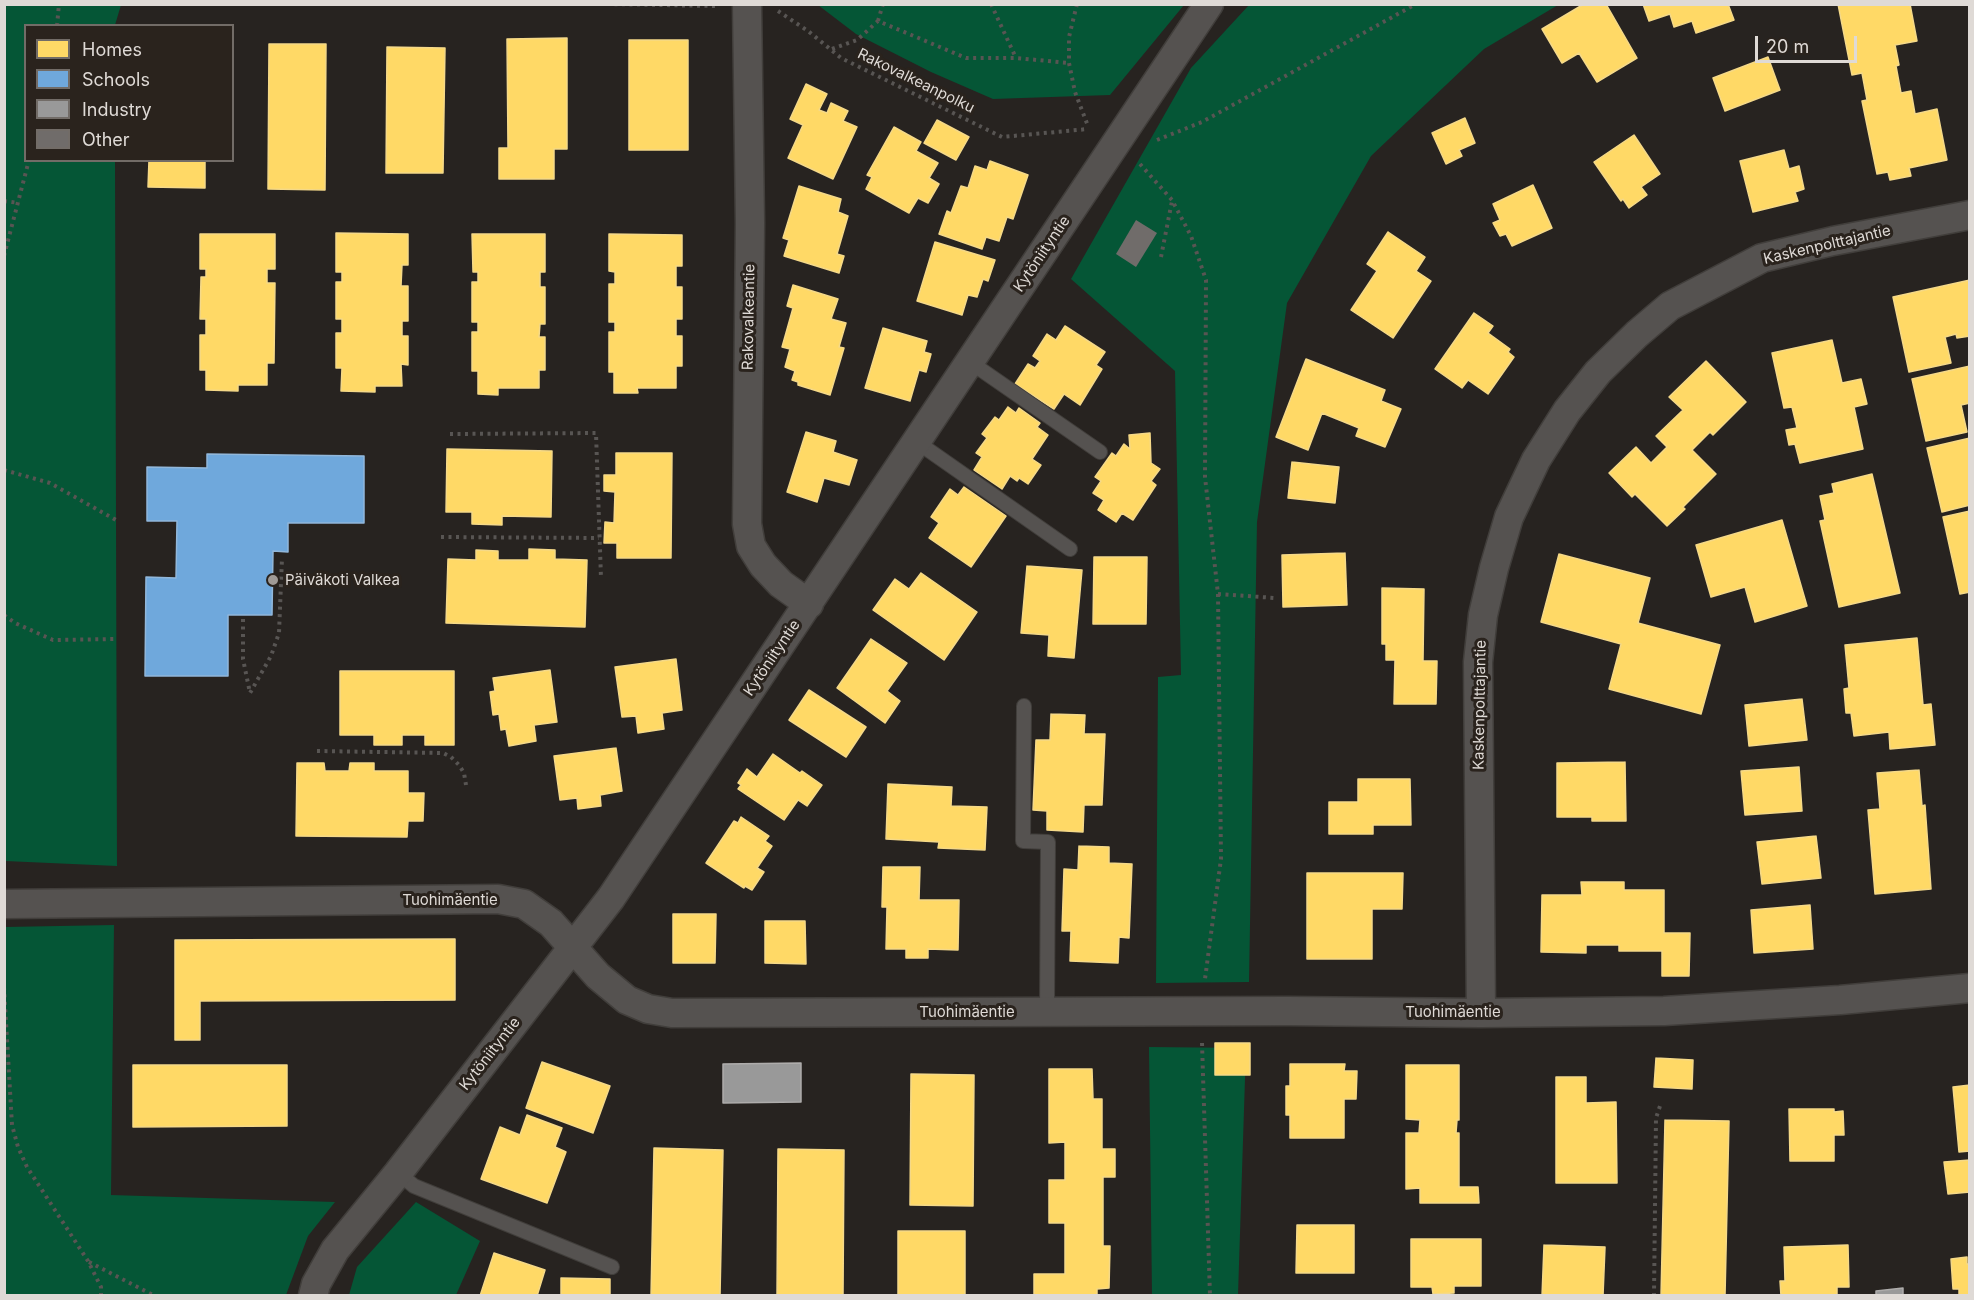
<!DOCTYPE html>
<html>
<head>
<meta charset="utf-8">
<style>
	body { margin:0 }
	#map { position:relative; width:1974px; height:1300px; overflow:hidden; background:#272320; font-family:Inter,sans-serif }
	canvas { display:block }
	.frame { position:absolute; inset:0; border:6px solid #dfdad6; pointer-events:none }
	.legend { position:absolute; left:24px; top:24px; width:210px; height:138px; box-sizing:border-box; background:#2a231d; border:2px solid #726c67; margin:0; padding:8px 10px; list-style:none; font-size:18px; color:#dfdad6 }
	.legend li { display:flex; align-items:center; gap:12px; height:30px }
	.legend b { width:30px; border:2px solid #726c67 }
	.scale { position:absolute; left:1755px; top:36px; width:102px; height:27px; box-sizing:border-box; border:3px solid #dfdad6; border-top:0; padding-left:8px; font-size:18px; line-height:21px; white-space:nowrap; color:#dfdad6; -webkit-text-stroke:4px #2a231d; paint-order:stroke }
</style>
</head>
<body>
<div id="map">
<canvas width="1974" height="1300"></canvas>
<div class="frame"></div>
<ul class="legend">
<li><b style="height:16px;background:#ffd966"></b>Homes</li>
<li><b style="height:16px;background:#6fa8dc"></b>Schools</li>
<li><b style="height:16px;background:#999"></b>Industry</li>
<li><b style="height:16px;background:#706c6a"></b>Other</li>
</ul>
<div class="scale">20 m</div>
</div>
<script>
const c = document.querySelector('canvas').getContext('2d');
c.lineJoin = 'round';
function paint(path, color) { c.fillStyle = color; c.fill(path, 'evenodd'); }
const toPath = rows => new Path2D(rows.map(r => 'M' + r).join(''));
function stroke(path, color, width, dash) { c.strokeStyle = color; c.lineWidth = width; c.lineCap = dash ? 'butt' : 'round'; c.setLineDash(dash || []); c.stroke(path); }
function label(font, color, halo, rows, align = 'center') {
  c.font = font + ' Inter,sans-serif'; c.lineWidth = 6; c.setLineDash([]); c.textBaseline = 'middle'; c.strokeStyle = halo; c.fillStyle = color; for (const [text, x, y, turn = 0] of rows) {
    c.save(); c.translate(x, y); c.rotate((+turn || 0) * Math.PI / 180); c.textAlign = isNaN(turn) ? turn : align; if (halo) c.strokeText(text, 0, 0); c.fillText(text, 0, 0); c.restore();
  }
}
paint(toPath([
	[4,5,121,5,115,25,26,26,26,160,115,161,117,866,5,861],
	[818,5,1184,5,1110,95,993,99,931,72,856,34],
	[1249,5,1558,5,1484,49,1371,156,1287,303,1257,522,1249,982,1156,983,1158,677,1181,675,1175,371,1071,279,1191,68],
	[114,925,111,1195,335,1202,308,1236,286,1295,5,1295,5,927],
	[1149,1047,1246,1048,1238,1295,1152,1295],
	[416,1202,480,1241,456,1295,349,1295,357,1267]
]), '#055636');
const homes = toPath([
	[1584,4,1606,4,1637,58,1597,82,1579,53,1562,63,1542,29,1584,4],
	[1643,4,1728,4,1734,20,1696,33,1692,21,1674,27,1670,14,1649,21,1643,4],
	[1838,4,1910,4,1917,41,1895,45,1899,65,1896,66,1901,93,1911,91,1915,114,1937,109,1947,160,1909,168,1911,176,1890,180,1888,172,1877,174,1862,101,1867,100,1862,73,1852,75,1838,4],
	[567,38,567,149,554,149,554,179,499,179,499,148,508,148,507,39,567,38],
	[629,40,688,40,688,150,629,150,629,40],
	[269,44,326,44,325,190,268,189,269,44],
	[387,47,445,48,443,173,386,173,387,47],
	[1768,57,1780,90,1725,111,1713,78,1768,57],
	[806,84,827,94,819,110,827,113,831,103,848,111,843,121,857,127,833,179,788,158,803,125,790,119,806,84],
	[1465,118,1475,143,1459,150,1462,156,1446,164,1432,133,1465,118],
	[937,120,969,137,956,160,924,143,937,120],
	[894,127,921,142,916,151,938,163,929,178,939,184,928,203,918,198,909,213,866,189,872,177,867,175,894,127],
	[1634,135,1660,174,1641,187,1647,195,1629,208,1623,199,1621,201,1594,162,1634,135],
	[1784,150,1789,169,1799,166,1804,189,1795,192,1798,201,1753,212,1740,161,1784,150],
	[149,160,205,160,205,188,148,187,149,160],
	[990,161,1028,175,1013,219,1007,217,999,241,986,237,982,249,939,234,947,211,951,213,961,186,968,188,975,166,987,170,990,161],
	[1533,185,1552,228,1512,246,1506,234,1500,236,1493,223,1500,220,1493,204,1533,185],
	[799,186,841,199,838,212,848,216,837,254,844,256,839,273,784,256,789,240,783,238,799,186],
	[1388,232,1425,257,1416,271,1431,281,1393,338,1351,310,1377,271,1367,264,1388,232],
	[336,233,408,234,408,265,402,265,401,286,408,286,408,321,402,321,402,336,408,336,408,365,401,364,402,386,375,386,375,392,341,391,342,368,336,368,336,333,342,333,342,319,336,319,336,282,342,282,342,272,336,272,336,233],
	[200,234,275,234,275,269,267,269,267,283,275,283,274,363,267,363,267,385,238,385,238,391,206,390,206,370,200,370,200,335,206,335,206,319,200,319,201,277,206,277,206,269,200,269,200,234],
	[472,234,545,234,545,272,540,272,540,287,545,287,545,324,540,324,539,337,545,337,545,370,539,370,539,388,498,388,498,395,478,394,478,371,472,371,472,332,478,332,478,322,472,322,472,282,478,282,478,272,473,272,472,234],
	[609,234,682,235,682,266,676,266,676,287,682,287,682,319,676,319,676,336,682,336,682,366,676,366,676,388,637,388,638,393,614,393,614,372,609,372,609,332,615,332,615,322,609,322,609,284,615,284,615,272,609,271,609,234],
	[935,242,995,260,988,281,983,279,977,297,968,295,962,315,917,301,935,242],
	[1970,280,1970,336,1957,338,1956,334,1945,337,1951,363,1909,372,1893,297,1970,280],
	[793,285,838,299,831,319,846,323,839,347,844,348,830,395,798,385,798,382,792,380,795,371,785,367,790,349,782,347,793,308,787,306,793,285],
	[1474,313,1493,326,1488,333,1510,349,1508,352,1514,357,1488,394,1468,380,1462,388,1435,369,1474,313],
	[1065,326,1105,352,1096,365,1102,369,1080,405,1064,394,1054,409,1015,384,1028,364,1035,368,1040,361,1033,356,1047,334,1056,340,1065,326],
	[883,328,927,341,924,352,931,354,926,372,919,370,910,401,865,388,883,328],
	[1832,340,1842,383,1861,379,1867,404,1854,407,1863,449,1800,463,1795,444,1789,445,1786,430,1797,428,1792,407,1784,408,1772,353,1832,340],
	[1306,359,1385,390,1381,401,1401,409,1385,447,1356,436,1359,428,1322,413,1308,450,1276,437,1306,359],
	[1706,361,1746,402,1713,435,1710,432,1692,450,1716,474,1683,507,1685,509,1667,526,1635,494,1632,497,1609,473,1636,447,1651,463,1667,447,1656,436,1683,410,1669,397,1706,361],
	[1970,366,1970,403,1961,405,1967,432,1926,441,1912,379,1970,366],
	[1008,407,1016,413,1019,408,1040,423,1037,427,1048,435,1032,459,1041,465,1028,484,1019,478,1017,481,1010,476,1002,489,974,470,982,457,976,453,987,438,982,434,995,417,999,420,1008,407],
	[806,432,836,441,833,452,857,460,849,485,824,478,817,502,787,492,806,432],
	[1150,433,1151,463,1160,469,1151,481,1156,485,1133,520,1122,513,1116,522,1098,510,1104,500,1093,493,1101,481,1095,477,1112,453,1116,456,1124,444,1130,449,1129,435,1150,433],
	[1970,438,1970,505,1942,512,1927,448,1970,438],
	[447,449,552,451,551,517,502,516,502,525,472,524,472,512,446,512,447,449],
	[616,453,672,453,671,558,617,558,617,543,604,543,605,522,614,523,615,492,604,491,604,475,616,475,616,453],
	[1292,462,1339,467,1335,503,1288,498,1292,462],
	[1872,474,1900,593,1839,607,1820,521,1825,520,1820,496,1834,493,1832,484,1872,474],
	[964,487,1006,516,971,567,929,538,939,523,931,517,950,489,958,495,964,487],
	[1970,511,1970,592,1960,594,1943,517,1970,511],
	[1782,520,1807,606,1755,622,1745,587,1711,597,1696,545,1782,520],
	[529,549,555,550,555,559,587,560,585,627,446,623,448,559,476,560,476,550,498,551,498,560,529,560,529,549],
	[1345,553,1347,605,1283,607,1282,555,1345,553],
	[1559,554,1650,578,1638,623,1720,645,1701,714,1609,689,1621,644,1541,622,1559,554],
	[1094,557,1147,557,1146,624,1093,624,1094,557],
	[1027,566,1082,570,1074,658,1048,656,1049,635,1021,633,1027,566],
	[921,573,977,612,944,660,873,610,895,579,909,589,921,573],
	[1382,588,1424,589,1423,661,1437,661,1436,704,1394,704,1395,660,1386,660,1386,644,1382,644,1382,588],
	[1917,638,1923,705,1931,704,1935,745,1890,749,1889,732,1854,736,1851,713,1846,713,1844,689,1849,688,1845,645,1917,638],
	[871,639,907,663,887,691,900,701,885,723,837,688,871,639],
	[676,659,682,710,662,713,664,729,638,733,636,716,622,717,615,667,676,659],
	[550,670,557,722,534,725,536,741,509,746,506,729,501,730,499,714,493,715,490,692,495,691,493,678,550,670],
	[340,671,454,671,454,745,425,745,425,735,402,735,402,745,374,745,374,735,340,735,340,671],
	[809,690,866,727,846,757,789,720,809,690],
	[1802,699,1807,740,1749,746,1745,705,1802,699],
	[1051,714,1085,715,1084,734,1105,734,1102,805,1084,805,1083,832,1047,830,1047,811,1033,810,1036,740,1050,740,1051,714],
	[616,748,622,791,600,795,601,806,578,809,577,798,560,800,554,756,616,748],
	[773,754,800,773,802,771,822,785,807,806,798,800,784,820,738,789,741,785,738,783,747,769,757,777,773,754],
	[1625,762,1626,821,1592,821,1592,817,1557,817,1557,763,1625,762],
	[297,763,324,763,325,771,349,771,350,763,374,763,374,771,408,771,408,793,424,793,423,821,408,821,407,837,296,836,297,763],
	[1799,767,1802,811,1745,815,1741,771,1799,767],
	[1919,770,1922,806,1925,805,1931,889,1875,894,1868,810,1880,809,1877,773,1919,770],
	[1358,779,1410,779,1411,825,1373,825,1373,834,1329,834,1329,802,1358,802,1358,779],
	[888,784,952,787,951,806,987,807,985,850,938,848,939,842,886,839,888,784],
	[741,817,769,836,765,841,772,846,757,868,764,872,752,890,745,886,744,888,706,863,734,821,738,823,741,817],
	[1816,836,1821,878,1762,884,1757,842,1816,836],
	[1079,846,1109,847,1109,863,1132,864,1129,938,1119,937,1118,963,1070,961,1071,931,1062,931,1064,869,1078,870,1079,846],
	[883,867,920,867,919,900,959,900,958,950,928,949,928,958,906,958,906,949,886,949,887,907,882,907,883,867],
	[1307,873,1403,873,1402,909,1372,909,1372,959,1307,959,1307,873],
	[1581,882,1624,882,1624,890,1664,890,1664,933,1690,933,1689,976,1662,976,1662,951,1619,951,1619,945,1586,945,1586,953,1541,952,1542,895,1582,895,1581,882],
	[1810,905,1813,949,1754,953,1751,910,1810,905],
	[673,914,716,914,715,963,673,963,673,914],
	[765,921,805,921,806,964,765,963,765,921],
	[455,939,455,1000,200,1001,200,1040,175,1040,175,940,455,939],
	[1215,1043,1250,1043,1250,1075,1215,1075,1215,1043],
	[1656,1058,1693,1060,1692,1089,1654,1087,1656,1058],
	[542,1062,610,1086,593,1133,526,1108,542,1062],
	[1290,1064,1345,1064,1344,1071,1357,1071,1356,1099,1344,1099,1344,1138,1290,1138,1290,1115,1286,1115,1286,1086,1290,1086,1290,1064],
	[133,1065,287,1065,287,1126,133,1127,133,1065],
	[1406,1065,1459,1065,1459,1120,1457,1120,1456,1133,1459,1133,1459,1187,1478,1187,1479,1203,1420,1203,1420,1188,1406,1189,1406,1133,1419,1133,1420,1120,1406,1119,1406,1065],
	[1049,1069,1092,1069,1093,1099,1102,1099,1102,1149,1115,1149,1115,1177,1103,1177,1103,1246,1110,1246,1109,1288,1097,1289,1097,1296,1034,1296,1034,1274,1065,1274,1065,1223,1049,1223,1049,1180,1065,1180,1065,1142,1049,1143,1049,1069],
	[911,1074,974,1075,973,1206,910,1205,911,1074],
	[1556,1077,1586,1077,1586,1103,1616,1102,1617,1183,1556,1183,1556,1077],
	[1970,1085,1970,1151,1959,1152,1953,1087,1970,1085],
	[1789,1109,1834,1109,1834,1112,1843,1111,1844,1135,1834,1135,1834,1161,1790,1161,1789,1109],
	[527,1115,562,1128,555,1147,566,1152,547,1203,481,1179,500,1127,520,1135,527,1115],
	[1665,1120,1729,1121,1725,1296,1661,1296,1665,1120],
	[654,1148,723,1150,720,1296,651,1296,654,1148],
	[778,1149,844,1150,843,1296,777,1296,778,1149],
	[1970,1160,1970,1192,1948,1194,1944,1162,1970,1160],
	[1297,1225,1354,1225,1354,1273,1296,1273,1297,1225],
	[898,1231,965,1231,965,1296,898,1296,898,1231],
	[1411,1239,1481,1239,1481,1286,1454,1286,1454,1293,1433,1294,1432,1287,1411,1287,1411,1239],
	[1544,1245,1605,1247,1603,1296,1542,1296,1544,1245],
	[1848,1245,1849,1287,1837,1287,1837,1296,1781,1296,1780,1281,1785,1281,1784,1247,1848,1245],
	[494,1253,545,1270,537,1296,480,1296,494,1253],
	[1967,1257,1967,1264,1970,1264,1970,1296,1959,1296,1959,1289,1953,1289,1951,1259,1967,1257],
	[561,1278,610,1279,610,1296,561,1296,561,1278]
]);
paint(homes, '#ffd966');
stroke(homes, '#f5d988', 1.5);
const schools = toPath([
	[207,454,364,456,364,523,288,523,288,552,273,551,272,615,228,615,228,676,145,676,146,577,176,578,177,521,147,521,147,467,207,468,207,454]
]);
paint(schools, '#6fa8dc');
stroke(schools, '#91b7da', 1.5);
const industry = toPath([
	[801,1063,801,1102,723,1103,723,1064,801,1063],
	[1903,1288,1903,1296,1876,1296,1876,1291,1903,1288]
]);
paint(industry, '#999');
stroke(industry, '#aeacab', 1.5);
paint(toPath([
	[1136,220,1157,233,1136,267,1116,254]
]), '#706c6a');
const service = toPath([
	[970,362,1100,452],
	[917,442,1070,549],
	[1024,706,1023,841,1048,842,1047,1012],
	[398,1173,414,1186,612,1267]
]);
const minor = toPath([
	[747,4,750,223,747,524,751,546,763,565,781,584,809,604],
	[4,904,498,899,524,904,551,923,598,976,627,1000,648,1009,672,1013,1288,1011,1481,1013,1664,1011,1840,1000,1970,988],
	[1481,1013,1478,662,1483,615,1494,568,1509,517,1536,460,1567,411,1598,372,1637,334,1670,306,1762,258,1833,241,1970,215],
	[313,1296,316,1284,335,1250,398,1173,611,898,1209,4]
]);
stroke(service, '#413e3b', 16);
stroke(minor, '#413e3b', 31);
stroke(toPath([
	[607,4,715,6],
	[991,4,1016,58],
	[1077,4,1069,37,1069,63,1075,92,1088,126],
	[778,11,808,31,841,58,1002,137,1088,129],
	[878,21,883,4],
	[57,26,59,4],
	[832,49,857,40,878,21,966,58,1016,58,1069,63],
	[1157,140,1202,122,1416,4],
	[1140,164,1172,200,1191,236,1206,280,1205,477,1218,594,1221,859,1205,979],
	[4,201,19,203],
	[4,256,29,160],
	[1161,257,1172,201],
	[450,434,596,433,601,578],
	[4,470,50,483,116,520],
	[441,537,599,538],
	[1218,594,1275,598],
	[4,615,15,623,53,640,116,639],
	[243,619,243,659,250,693,271,656,279,633,282,558],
	[317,751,443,753,451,757,459,765,464,773,466,785],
	[4,987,12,1125,18,1147,27,1167,88,1261,101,1287,101,1296],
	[1202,1043,1210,1296],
	[89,1262,155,1296],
	[1654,1296,1656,1118,1661,1103]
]), '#585553', 4, [3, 4.5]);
stroke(service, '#555250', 14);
stroke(minor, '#555250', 28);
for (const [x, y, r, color] of [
	[273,580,6,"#9f9a96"]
]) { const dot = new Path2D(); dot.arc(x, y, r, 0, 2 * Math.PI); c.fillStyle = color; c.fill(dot); stroke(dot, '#2a231d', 2); }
label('15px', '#dfdad6', '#2a231d', [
	["Rakovalkeanpolku",916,81,26],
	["Kaskenpolttajantie",1827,245,-13],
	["Kytöniityntie",1042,254,-56],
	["Rakovalkeantie",749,317,-89],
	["Kytöniityntie",772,658,-56],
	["Kaskenpolttajantie",1480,705,-89],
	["Tuohimäentie",450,900],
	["Tuohimäentie",967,1012],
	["Tuohimäentie",1453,1012],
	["Kytöniityntie",490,1054,-52]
]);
label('15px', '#dfdad6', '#2a231d', [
	["Päiväkoti Valkea",285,580]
], 'left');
</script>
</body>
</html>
